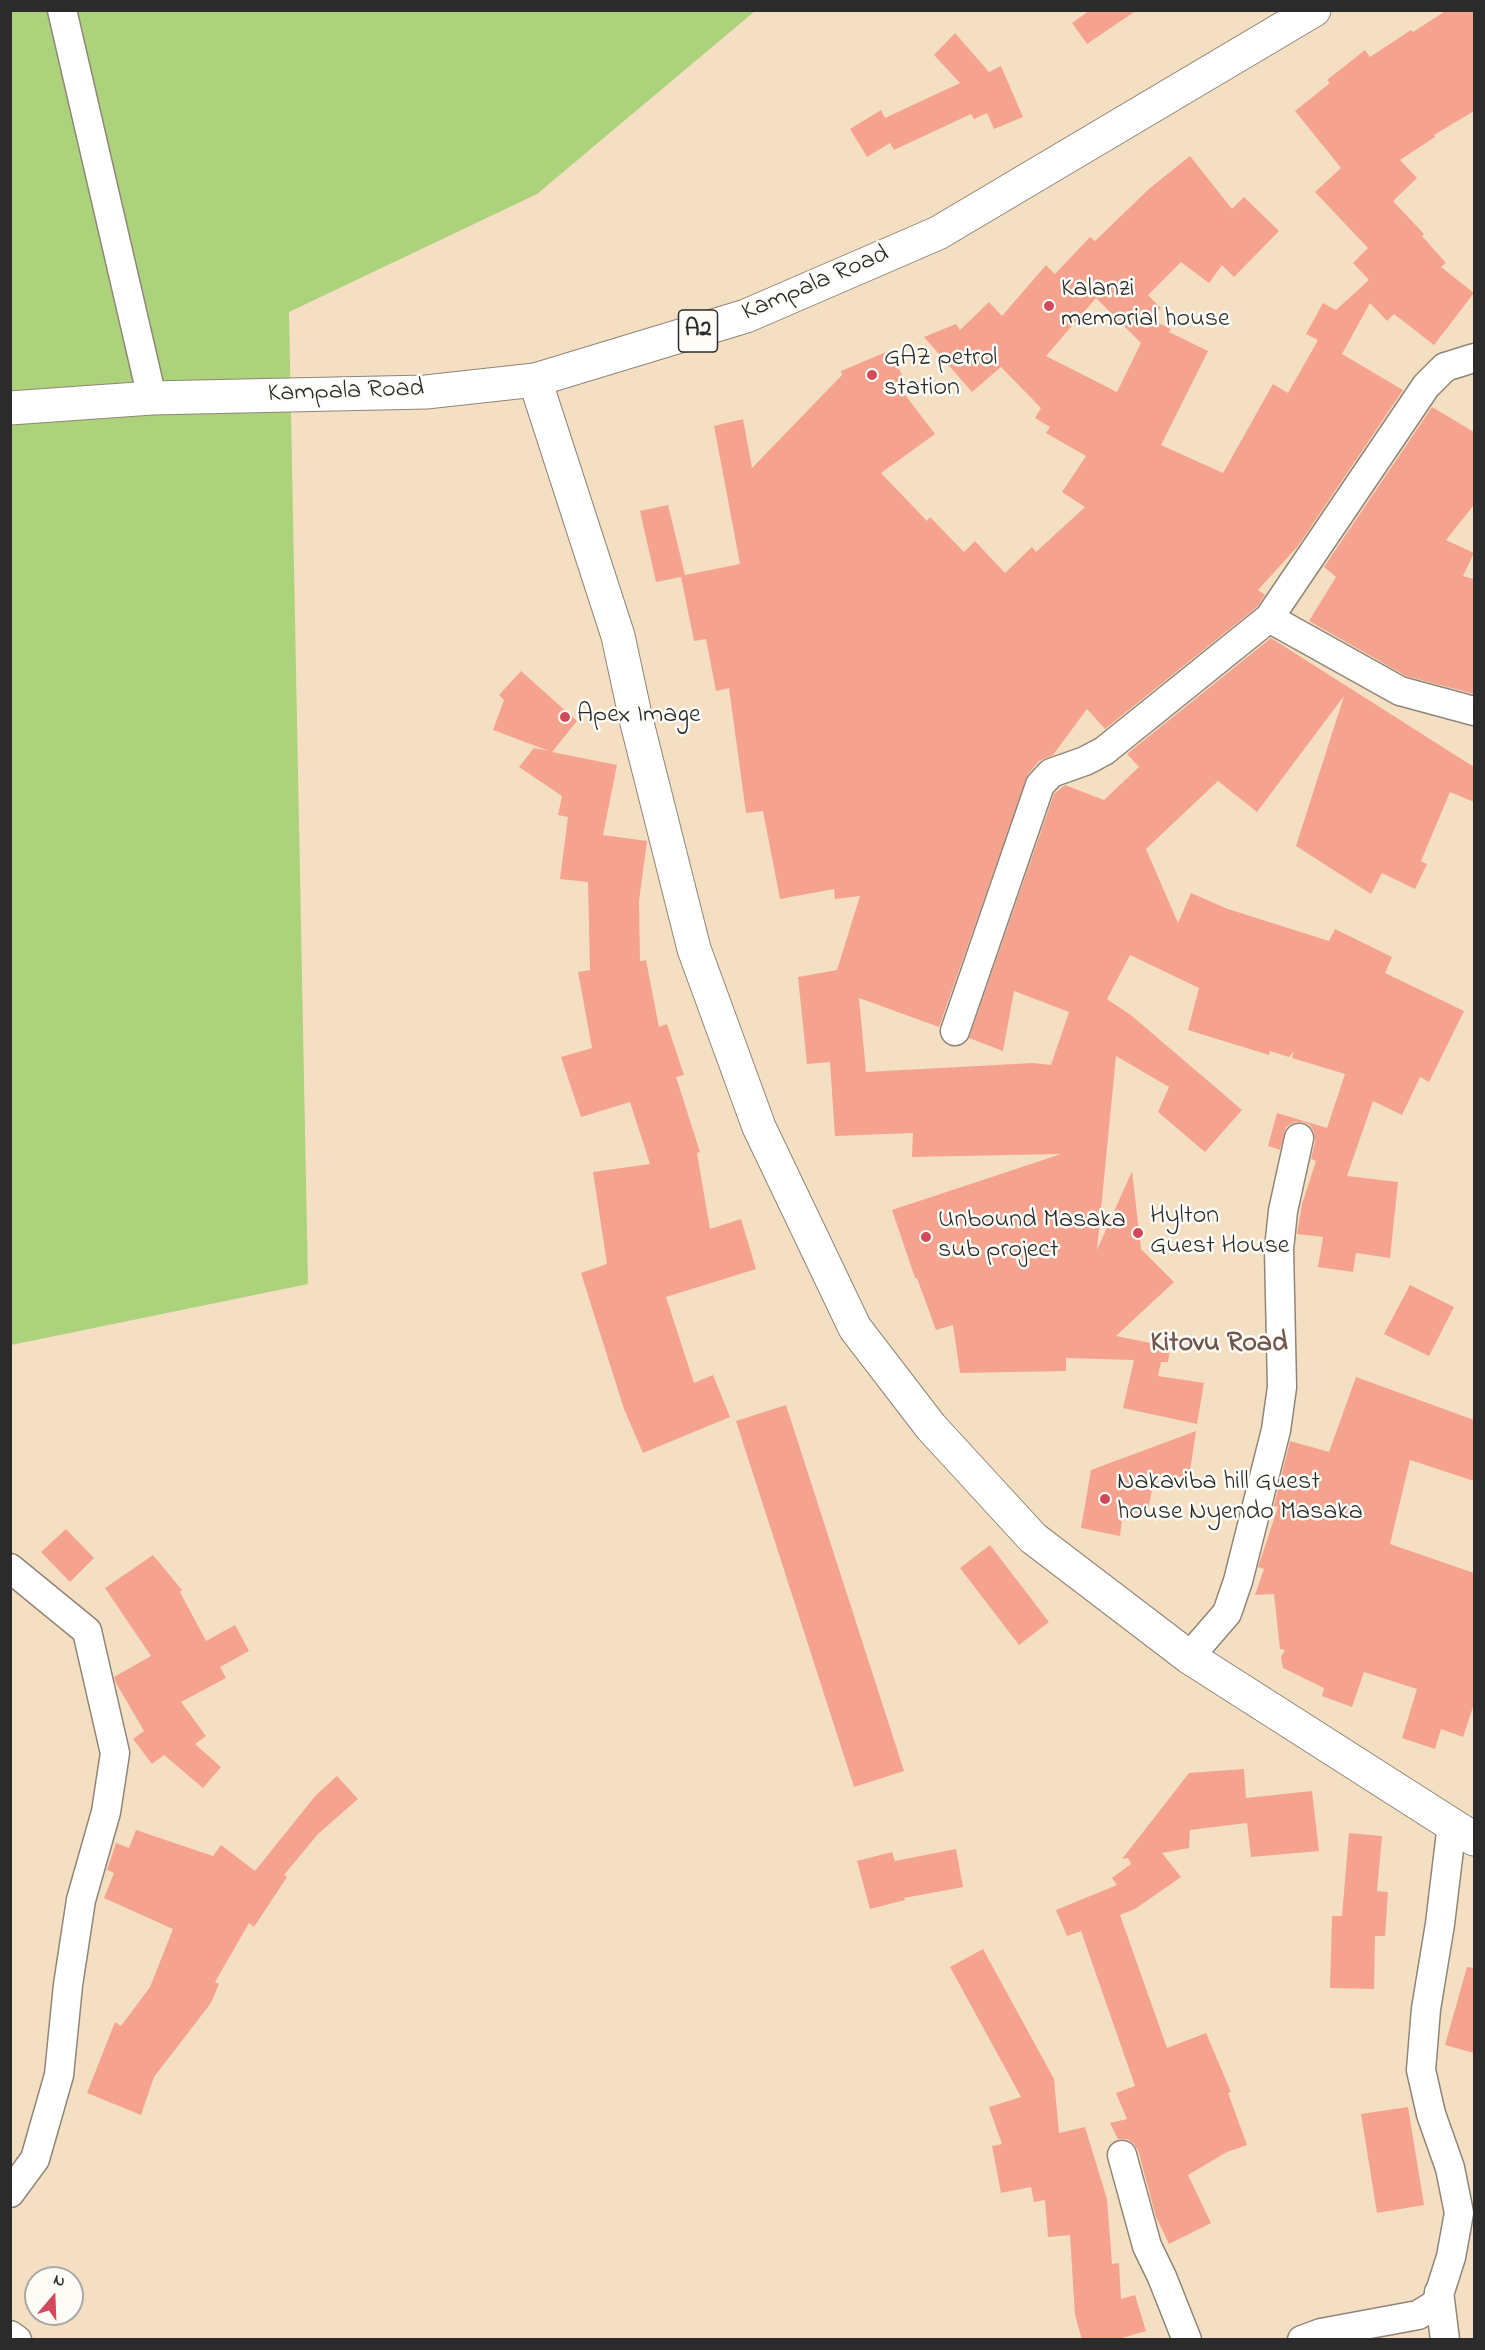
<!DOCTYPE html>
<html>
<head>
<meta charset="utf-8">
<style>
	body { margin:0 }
	#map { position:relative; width:1485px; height:2350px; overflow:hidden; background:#f4dfc3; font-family:"Indie Flower",sans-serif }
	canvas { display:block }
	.frame { position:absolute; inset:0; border:12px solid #2b2b2b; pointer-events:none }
	.north { position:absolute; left:24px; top:2266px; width:60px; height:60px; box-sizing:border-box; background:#fdfcf7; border:2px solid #a9a8a5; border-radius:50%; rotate:19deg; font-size:16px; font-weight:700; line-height:24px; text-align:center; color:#2b2b2b }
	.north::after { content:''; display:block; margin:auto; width:21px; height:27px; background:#d1495b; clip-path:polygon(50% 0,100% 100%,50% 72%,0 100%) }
</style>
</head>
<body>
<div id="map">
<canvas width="1485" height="2350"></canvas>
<div class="frame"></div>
<div class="north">N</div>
</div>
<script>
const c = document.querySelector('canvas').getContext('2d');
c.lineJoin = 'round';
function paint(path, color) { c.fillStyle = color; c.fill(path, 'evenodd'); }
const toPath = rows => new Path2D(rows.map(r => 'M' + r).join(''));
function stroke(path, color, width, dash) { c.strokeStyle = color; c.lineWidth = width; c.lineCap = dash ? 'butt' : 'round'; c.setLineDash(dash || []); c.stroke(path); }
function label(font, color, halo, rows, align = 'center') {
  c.font = font + ' "Indie Flower",sans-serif'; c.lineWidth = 5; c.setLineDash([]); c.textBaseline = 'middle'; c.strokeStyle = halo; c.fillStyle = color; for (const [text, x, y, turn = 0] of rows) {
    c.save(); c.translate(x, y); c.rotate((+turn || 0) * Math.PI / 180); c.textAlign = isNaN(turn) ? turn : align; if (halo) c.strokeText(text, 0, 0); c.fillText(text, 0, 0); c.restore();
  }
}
paint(toPath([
	[11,11,755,11,537,194,289,312,308,1284,11,1345]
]), '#acd27c');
paint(toPath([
	[1090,10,1137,10,1087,44,1072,23],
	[1447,10,1474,10,1474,111,1434,135,1435,137,1400,160,1417,178,1393,201,1424,234,1422,236,1446,263,1441,267,1474,293,1434,345,1394,314,1387,321,1370,303,1342,354,1403,390,1298,546,1258,590,1265,595,1257,607,1105,729,1087,709,1053,755,1039,761,1028,774,939,1027,859,998,866,1072,1033,1063,1051,1065,1069,1012,1014,991,1003,1051,969,1038,1054,794,1065,785,1104,800,1139,767,1127,754,1271,638,1474,767,1474,802,1450,792,1421,861,1427,864,1415,889,1382,873,1371,894,1296,846,1344,696,1257,812,1218,781,1146,849,1178,923,1191,893,1228,909,1329,941,1335,929,1392,957,1385,973,1464,1011,1429,1082,1420,1077,1402,1115,1373,1101,1347,1176,1398,1182,1390,1258,1356,1253,1353,1272,1318,1267,1323,1237,1297,1234,1302,1204,1316,1161,1311,1159,1315,1142,1314,1132,1310,1125,1303,1122,1295,1122,1286,1127,1280,1150,1268,1146,1277,1113,1327,1128,1345,1074,1292,1058,1294,1051,1289,1057,1270,1051,1269,1055,1188,1030,1199,988,1130,955,1107,999,1132,1016,1242,1110,1205,1152,1158,1112,1169,1087,1116,1056,1097,1250,1132,1171,1141,1249,1174,1282,1116,1336,1170,1347,1168,1362,1161,1362,1158,1376,1204,1383,1197,1424,1123,1408,1134,1360,1066,1358,1066,1371,960,1373,953,1325,936,1330,917,1278,915,1278,892,1210,1061,1154,912,1157,913,1133,835,1136,830,1062,807,1064,798,977,837,970,860,896,835,899,834,889,780,899,763,811,746,813,729,688,716,691,706,639,694,641,681,577,656,582,640,511,668,505,685,575,740,564,714,426,743,419,752,468,842,375,841,371,891,350,904,380,896,383,935,434,881,473,927,521,930,517,964,552,975,541,1005,573,1032,547,1036,552,1085,507,1062,492,1086,456,1046,433,1050,427,1035,418,1041,408,1001,367,972,392,924,337,956,324,960,330,989,302,1002,316,1046,265,1055,274,1090,237,1095,241,1150,188,1190,156,1232,209,1244,197,1279,231,1234,277,1222,265,1209,283,1181,262,1148,295,1161,308,1150,319,1171,329,1169,332,1208,351,1161,445,1223,473,1273,384,1288,393,1318,340,1306,334,1323,303,1336,310,1369,280,1353,263,1368,248,1315,192,1341,168,1295,111,1330,83,1327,80,1365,50,1370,57,1411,30,1413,32],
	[1096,298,1141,343,1117,392,1046,356],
	[955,33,989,72,1001,66,1023,117,994,129,987,113,974,119,971,114,894,150,890,143,867,157,850,129,881,110,885,118,960,83,934,55],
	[1432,407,1474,432,1474,505,1446,540,1474,553,1463,576,1474,579,1474,694,1406,676,1309,621,1336,577,1324,567],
	[521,671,577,721,552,752,617,765,603,835,647,841,639,901,640,961,646,960,659,1027,667,1024,684,1075,676,1077,700,1152,697,1153,710,1229,741,1219,756,1269,666,1297,694,1383,713,1375,730,1417,643,1453,624,1409,581,1273,607,1264,593,1172,650,1164,630,1102,581,1117,561,1057,592,1048,578,972,590,970,588,882,560,879,568,817,558,815,562,796,519,767,534,748,549,751,493,730,504,700,499,695],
	[1410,1285,1454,1307,1429,1356,1384,1334],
	[1356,1377,1474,1420,1474,1481,1410,1460,1390,1544,1474,1573,1474,1704,1463,1737,1441,1729,1435,1749,1402,1738,1417,1689,1364,1672,1352,1707,1322,1696,1324,1688,1283,1668,1281,1657,1285,1650,1280,1649,1274,1594,1255,1595,1264,1569,1258,1567,1278,1507,1274,1506,1290,1441,1329,1452],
	[786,1405,904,1771,854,1787,736,1421],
	[1196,1431,1189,1478,1155,1474,1147,1515,1123,1510,1120,1536,1081,1528,1091,1470],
	[66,1529,94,1558,70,1582,41,1552],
	[990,1545,1049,1622,1019,1645,960,1568],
	[153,1555,182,1590,180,1592,206,1641,235,1625,249,1651,220,1667,226,1678,181,1702,206,1736,195,1744,221,1767,203,1788,164,1755,152,1764,133,1739,144,1731,116,1683,114,1677,151,1656,105,1588],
	[1244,1769,1246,1798,1312,1791,1319,1851,1251,1857,1247,1823,1190,1830,1189,1848,1162,1853,1181,1877,1135,1909,1120,1915,1167,2048,1206,2033,1231,2092,1228,2093,1247,2145,1227,2152,1188,2175,1211,2223,1169,2244,1156,2217,1138,2150,1133,2143,1127,2139,1118,2139,1110,2123,1127,2119,1116,2093,1135,2086,1081,1931,1067,1936,1056,1910,1117,1885,1112,1878,1131,1864,1128,1858,1122,1859,1189,1773],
	[337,1776,358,1799,318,1834,284,1875,287,1877,254,1927,249,1923,215,1982,219,1984,211,2003,154,2077,141,2115,87,2093,115,2022,121,2026,150,1987,173,1929,104,1898,114,1873,107,1870,116,1843,129,1848,136,1830,213,1856,221,1845,255,1871,316,1795],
	[1349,1833,1382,1836,1377,1891,1388,1892,1385,1936,1375,1936,1374,1989,1330,1988,1332,1916,1342,1916],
	[956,1849,963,1887,904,1898,905,1900,870,1909,857,1861,892,1852,895,1861],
	[983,1949,1054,2079,1059,2133,1085,2127,1107,2199,1112,2264,1119,2263,1121,2299,1135,2295,1146,2331,1115,2340,1082,2340,1075,2315,1070,2235,1048,2237,1045,2200,1034,2202,1031,2187,1001,2193,992,2146,1002,2144,989,2107,1021,2097,950,1967],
	[1467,1967,1474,1968,1474,2053,1445,2045],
	[1408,2107,1424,2205,1377,2213,1361,2114]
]), '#f5a38f');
const minor = toPath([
	[62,10,152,398],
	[1269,618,1400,691,1474,711],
	[955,1031,1040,785,1051,773,1085,761,1104,751,1269,618,1426,386,1445,367,1474,358],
	[10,1568,87,1631,115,1753,106,1812,81,1900,68,1985,59,2075,35,2159,10,2193],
	[1189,1657,1227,1613,1238,1581,1276,1430,1282,1387,1279,1249,1283,1211,1299,1138],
	[1122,2155,1147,2246,1162,2277,1187,2340],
	[1439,2292,1445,2340],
	[10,2335,17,2340],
	[1302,2340,1321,2333,1418,2315,1436,2304,1451,2257,1459,2213,1450,2168,1431,2114,1421,2070,1426,2009,1440,1924,1452,1824]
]);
const tertiary = toPath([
	[535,380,618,636,635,715,694,949,759,1127,855,1328,931,1427,1033,1538,1189,1657,1474,1839]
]);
const primary = toPath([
	[10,408,152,398,426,392,535,380,746,316,938,233,1314,10]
]);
stroke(minor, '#908577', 31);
stroke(tertiary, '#908577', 35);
stroke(primary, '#908577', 35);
stroke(minor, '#fff', 28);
stroke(tertiary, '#fff', 33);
stroke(primary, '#fff', 33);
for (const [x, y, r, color] of [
	[1049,306,6,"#d1495b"],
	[872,375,6,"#d1495b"],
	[565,717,6,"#d1495b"],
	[1138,1233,6,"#d1495b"],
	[926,1237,6,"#d1495b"],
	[1105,1499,6,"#d1495b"]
]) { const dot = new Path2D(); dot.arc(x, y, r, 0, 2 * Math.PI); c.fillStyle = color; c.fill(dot); stroke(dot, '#fdfcf7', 2); }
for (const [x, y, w] of [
	[698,331,39]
]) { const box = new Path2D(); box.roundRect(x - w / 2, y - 21, w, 42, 4.5); c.fillStyle = '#fdfcf7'; c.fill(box); stroke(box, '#2b2b2b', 1.5); }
label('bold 24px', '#2b2b2b', null, [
	["A2",698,331]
]);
label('26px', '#2b2b2b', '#fdfcf7', [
	["Kampala Road",816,285,-23],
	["Kampala Road",346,393,-2]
]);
label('26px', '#2b2b2b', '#fdfcf7', [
	["Kalanzi",1061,291],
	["memorial house",1061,321],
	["GAZ petrol",884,360],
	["station",884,390],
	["Apex Image",577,717],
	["Hylton",1150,1218],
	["Guest House",1150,1248],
	["Unbound Masaka",938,1222],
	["sub project",938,1252],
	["Nakaviba hill Guest",1117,1484],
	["house Nyendo Masaka",1117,1514]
], 'left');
label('bold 28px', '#72554e', '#fdfcf7', [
	["Kitovu Road",1219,1345]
]);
</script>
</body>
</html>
